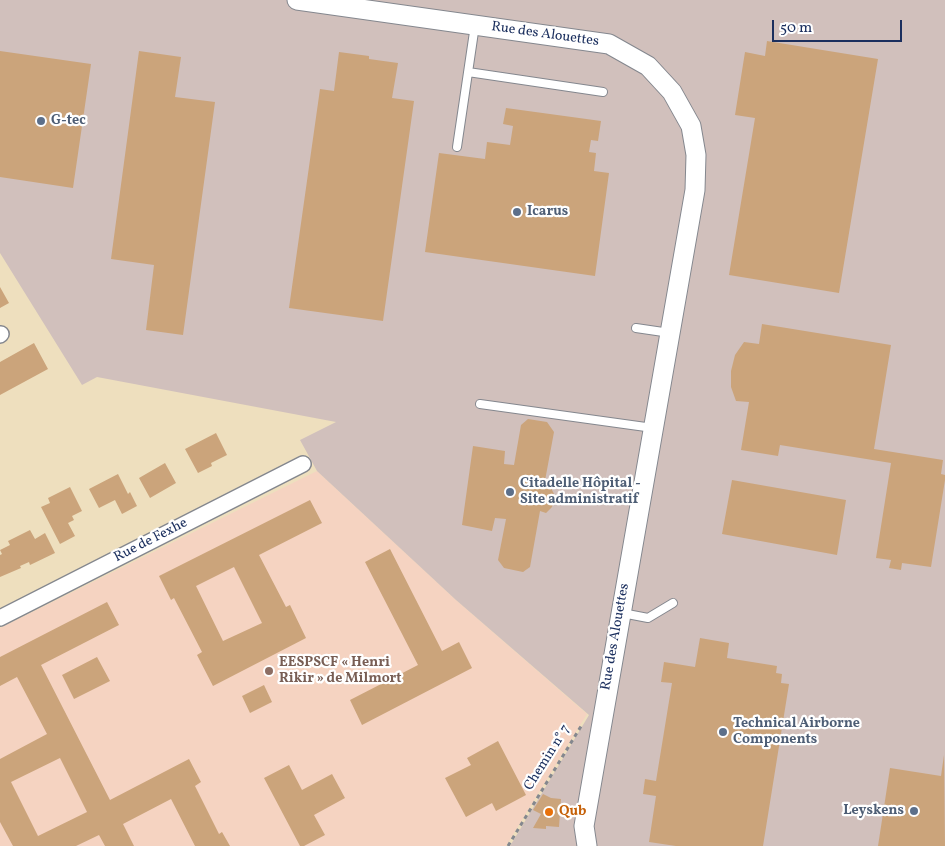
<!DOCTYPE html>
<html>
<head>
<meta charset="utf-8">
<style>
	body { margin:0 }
	#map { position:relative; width:945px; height:846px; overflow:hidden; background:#eedfbe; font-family:Vollkorn,serif }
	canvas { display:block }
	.scale { position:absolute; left:772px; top:20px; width:130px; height:22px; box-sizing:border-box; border:2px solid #1b2f5e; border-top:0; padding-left:6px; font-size:15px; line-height:18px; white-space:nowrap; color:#1b2f5e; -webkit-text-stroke:4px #fff; paint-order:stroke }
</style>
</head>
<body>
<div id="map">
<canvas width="945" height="846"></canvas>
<div class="scale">50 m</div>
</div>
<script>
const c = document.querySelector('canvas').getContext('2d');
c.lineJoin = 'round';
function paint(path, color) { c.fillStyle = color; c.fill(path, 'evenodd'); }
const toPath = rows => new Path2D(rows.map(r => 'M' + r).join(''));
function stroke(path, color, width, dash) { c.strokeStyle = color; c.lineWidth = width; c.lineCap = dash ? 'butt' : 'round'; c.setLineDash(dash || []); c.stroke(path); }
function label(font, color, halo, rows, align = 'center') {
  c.font = font + ' Vollkorn,serif'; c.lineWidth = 4.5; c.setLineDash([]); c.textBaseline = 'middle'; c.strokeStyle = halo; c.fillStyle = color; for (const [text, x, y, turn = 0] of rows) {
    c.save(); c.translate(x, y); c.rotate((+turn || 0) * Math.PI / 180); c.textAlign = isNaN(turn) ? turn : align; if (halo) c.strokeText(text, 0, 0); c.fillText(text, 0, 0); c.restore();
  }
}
paint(toPath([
	[317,471,456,600,587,714,506,846,0,846,0,628]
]), '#f5d3c1');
paint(toPath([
	[0,0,945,0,945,846,510,846,589,715,456,600,317,471,300,440,336,422,97,377,82,385,0,253]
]), '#d1c0bc');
paint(toPath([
	[767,41,878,59,839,293,729,275,755,118,735,115,745,52,765,56],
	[0,51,91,64,73,188,0,177],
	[139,51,181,57,175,97,215,102,183,335,146,330,154,265,111,259],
	[339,52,369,56,369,59,398,63,392,98,414,101,383,321,289,308,320,89,334,91],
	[506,108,601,121,598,141,591,140,589,152,596,153,594,171,609,173,595,276,425,252,439,153,485,159,487,142,510,145,513,126,503,124],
	[0,287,9,303,0,308],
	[762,324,891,345,874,449,943,460,941,474,945,475,945,480,931,567,902,563,901,570,889,568,891,560,876,558,891,463,780,445,778,456,741,450,749,402,736,401,731,387,731,371,735,355,744,342,759,344],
	[34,343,48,369,0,395,0,362],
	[528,419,547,422,554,432,544,486,551,488,555,496,552,507,546,513,540,511,530,567,523,572,504,568,498,560,506,519,495,518,492,531,462,525,473,446,505,451,504,464,514,465,521,425],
	[216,433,227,455,211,463,212,466,198,473,185,449],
	[165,463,176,483,150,498,139,478],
	[118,474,128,494,130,492,137,506,122,514,115,500,99,508,89,489],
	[732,480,846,500,837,555,722,534],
	[70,487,82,511,72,516,74,520,68,523,75,536,60,544,41,507,50,503,48,498],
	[310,500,322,523,259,555,286,607,290,605,306,638,213,686,197,655,202,652,174,598,171,600,159,576],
	[234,567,262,623,223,641,196,586],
	[30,530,35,539,45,533,55,553,30,565,29,562,20,566,21,568,0,577,0,555,2,554,0,550,10,545,8,541],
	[390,549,442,651,459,642,472,668,362,725,350,700,418,665,365,562],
	[107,602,119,625,41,665,110,800,189,759,201,782,195,786,219,834,222,832,230,846,195,846,171,799,123,824,134,846,105,846,99,835,76,846,13,846,0,822,0,759,47,734,17,677,0,686,0,657],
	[60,758,87,812,38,836,11,782],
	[700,638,729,643,727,658,777,666,776,673,782,674,781,683,789,684,763,846,676,846,649,842,656,796,643,794,645,779,656,781,672,683,661,682,664,662,695,667],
	[97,657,110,681,74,699,62,675],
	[264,685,272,702,250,713,242,696],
	[498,741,526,795,496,811,492,803,466,817,445,778,471,765,467,758],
	[944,755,945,846,878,846,890,768,941,776],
	[289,765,302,790,332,774,345,798,314,815,325,835,304,846,300,846,264,778],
	[543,794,551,798,561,799,559,827,546,826,546,829,533,828,541,814,533,810]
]), '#cba47b');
const service = toPath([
	[468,72,603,92],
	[457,147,475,25],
	[636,328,670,333],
	[480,404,653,428],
	[622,613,648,618,673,603]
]);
const minor = toPath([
	[0,335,1,334],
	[0,618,303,464]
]);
const tertiary = toPath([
	[297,0,609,44,648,66,672,92,691,126,696,155,695,190,584,826,587,846]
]);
stroke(service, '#84878e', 10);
stroke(minor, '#84878e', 18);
stroke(tertiary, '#84878e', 21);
stroke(toPath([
	[508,846,583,723]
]), '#84878e', 3, [4, 4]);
stroke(service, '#fff', 8);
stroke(minor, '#fff', 15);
stroke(tertiary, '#fff', 19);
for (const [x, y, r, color] of [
	[41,121,5,"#5c6f8a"],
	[517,212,5,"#5c6f8a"],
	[510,492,5,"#5c6f8a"],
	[269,671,5,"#8d6e63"],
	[723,732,5,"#5c6f8a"],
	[914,811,5,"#5c6f8a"],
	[549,812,5,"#e8710a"]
]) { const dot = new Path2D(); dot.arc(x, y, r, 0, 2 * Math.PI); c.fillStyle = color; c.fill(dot); stroke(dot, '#fff', 2); }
label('14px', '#1b2f5e', '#fff', [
	["Rue des Alouettes",545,35,8],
	["Rue de Fexhe",151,541,-27],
	["Rue des Alouettes",616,637,-80],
	["Chemin n° 7",548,758,-58]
]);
label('bold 14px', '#4e5e75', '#fff', [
	["G-tec",51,121],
	["Icarus",527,212],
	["Citadelle Hôpital -",520,484],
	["Site administratif",520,500],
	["Technical Airborne",733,724],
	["Components",733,740],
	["Leyskens",904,811,"right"]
], 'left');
label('bold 14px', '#785e54', '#fff', [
	["EESPSCF « Henri",279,663],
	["Rikir » de Milmort",279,679]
], 'left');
label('bold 14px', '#c56008', '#fff', [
	["Qub",559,812]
], 'left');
</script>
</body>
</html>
